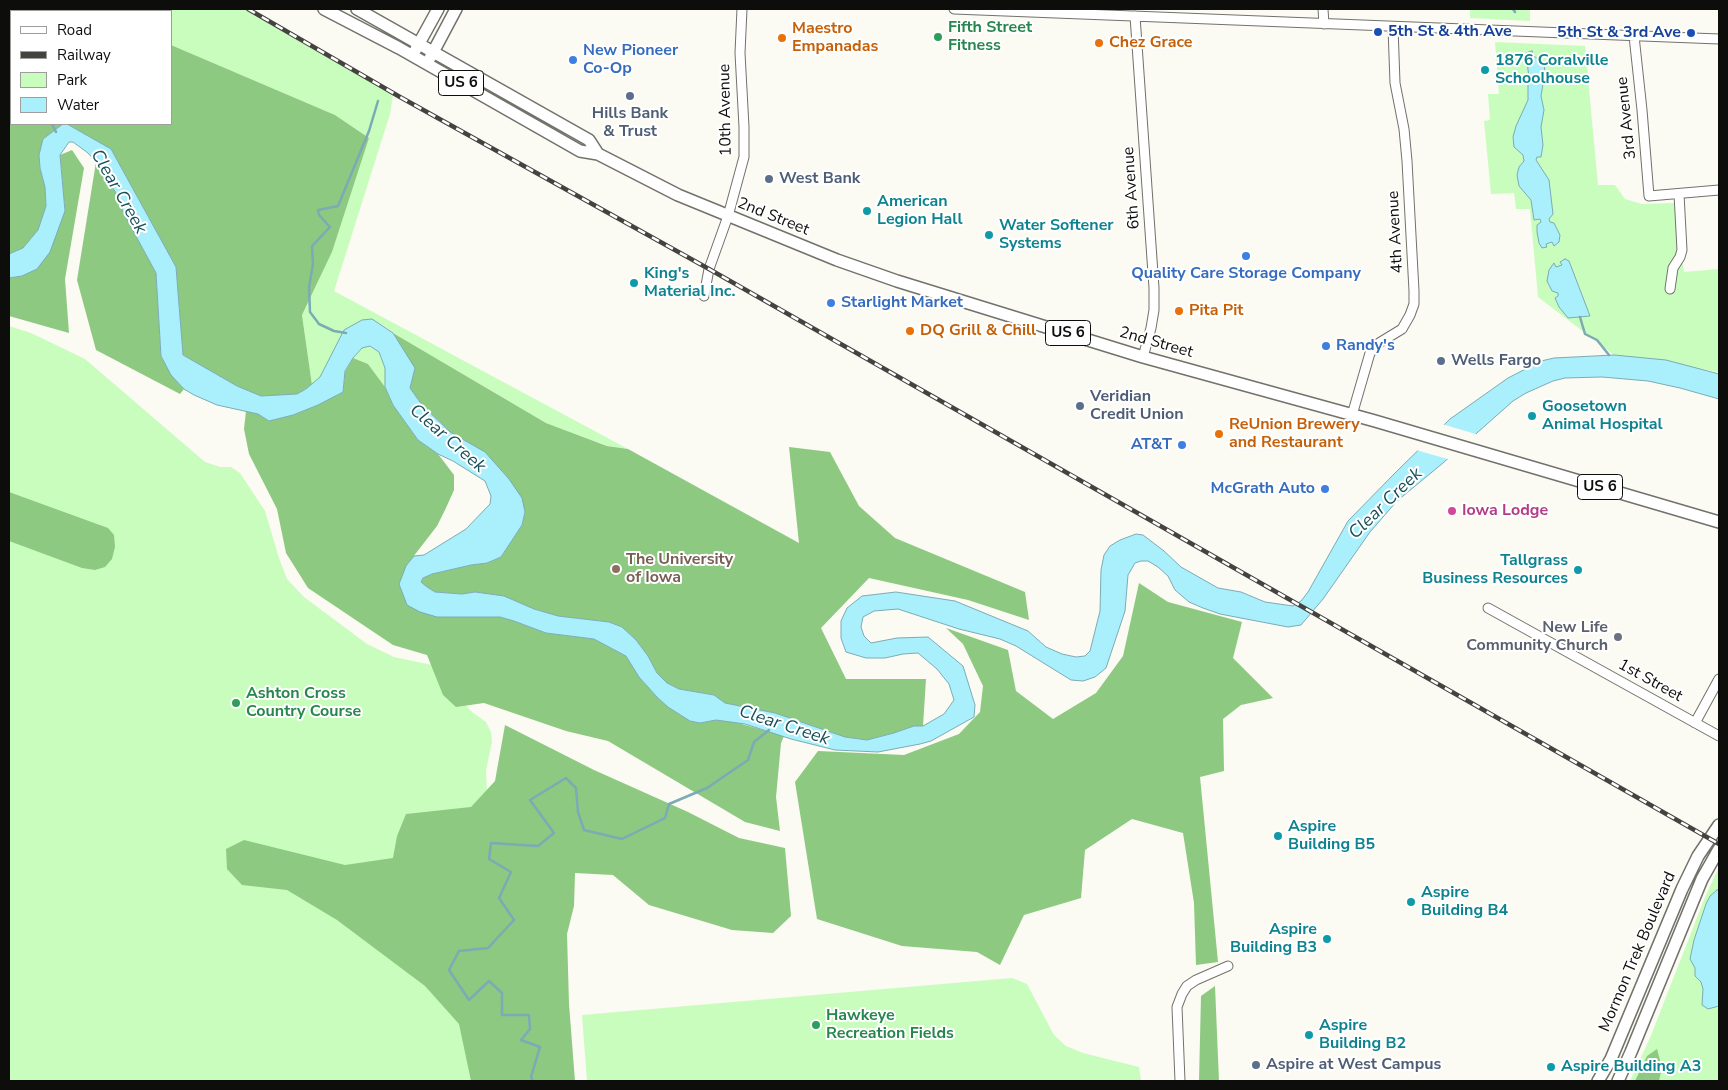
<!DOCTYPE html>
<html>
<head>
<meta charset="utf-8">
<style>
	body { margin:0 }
	#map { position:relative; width:1728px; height:1090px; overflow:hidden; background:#fbfaf3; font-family:"Nunito Sans",sans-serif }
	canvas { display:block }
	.frame { position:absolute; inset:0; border:10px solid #0d0d0b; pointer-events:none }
	.legend { position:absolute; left:10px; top:10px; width:162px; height:115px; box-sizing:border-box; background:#fff; border:1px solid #9e9e9d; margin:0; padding:6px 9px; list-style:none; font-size:15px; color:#0d0d0b }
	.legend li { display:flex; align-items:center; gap:10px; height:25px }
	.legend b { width:25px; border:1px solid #9e9e9d }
</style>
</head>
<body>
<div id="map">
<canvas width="1728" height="1090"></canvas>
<div class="frame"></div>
<ul class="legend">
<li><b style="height:6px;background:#fff"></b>Road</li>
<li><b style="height:6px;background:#444340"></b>Railway</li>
<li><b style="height:14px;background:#c9fdbe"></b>Park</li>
<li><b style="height:14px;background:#aaeffc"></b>Water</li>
</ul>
</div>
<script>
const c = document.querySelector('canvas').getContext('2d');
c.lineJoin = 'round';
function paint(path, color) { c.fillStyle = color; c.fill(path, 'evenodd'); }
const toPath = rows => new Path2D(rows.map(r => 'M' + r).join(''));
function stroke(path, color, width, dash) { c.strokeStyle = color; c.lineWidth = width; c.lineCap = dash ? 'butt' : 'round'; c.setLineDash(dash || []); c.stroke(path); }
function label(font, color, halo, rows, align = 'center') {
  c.font = font + ' "Nunito Sans",sans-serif'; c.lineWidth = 4; c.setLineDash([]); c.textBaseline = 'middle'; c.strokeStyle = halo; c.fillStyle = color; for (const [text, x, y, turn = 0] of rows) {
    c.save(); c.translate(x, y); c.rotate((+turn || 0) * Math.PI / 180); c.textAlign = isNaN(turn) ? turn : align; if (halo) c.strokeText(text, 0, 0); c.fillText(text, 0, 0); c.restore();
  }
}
paint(toPath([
	[101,9,244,9,393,95,390,114,334,291,628,449,608,446,546,423,393,333,382,325,344,330,320,377,312,385,302,315,332,252,369,138,335,115,171,45,171,11,106,11],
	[1470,9,1530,9,1530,21,1470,18],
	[1495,42,1585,46,1598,185,1615,185,1625,199,1642,204,1674,203,1684,272,1719,269,1719,372,1614,355,1538,297,1530,209,1516,209,1514,193,1491,194,1484,121,1490,120,1488,94,1499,94],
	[9,326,31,333,85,359,205,462,220,467,231,467,240,473,265,511,279,558,287,579,304,597,367,644,394,657,432,665,455,694,472,712,486,722,491,732,492,742,486,770,488,814,529,1081,9,1081],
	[370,346,379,352,385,368,385,387,368,364,353,358,362,348],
	[1719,867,1719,1081,1630,1081,1650,1038,1705,897],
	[1012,978,1027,984,1054,1035,1066,1046,1083,1053,1139,1067,1141,1081,587,1081,582,1015]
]), '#c9fdbe');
paint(toPath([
	[9,9,101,9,106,11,11,11,11,124,63,124,43,139,39,155,40,168,45,187,46,206,38,230,23,248,9,254],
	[171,45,335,115,369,138,332,252,302,315,312,385,297,394,261,396,237,386,183,355,176,267,111,149,67,124,171,124],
	[72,150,84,168,65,279,69,333,9,316,9,278,22,276,65,211,60,155],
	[96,162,116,193,124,214,156,273,161,356,171,375,184,389,180,394,96,350,77,280],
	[393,333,546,423,607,446,628,449,799,543,789,447,830,452,859,506,895,538,1025,592,1029,620,968,600,869,578,821,628,846,679,926,679,923,726,914,726,894,733,867,740,845,737,775,713,725,703,714,695,679,689,667,683,657,673,648,656,636,640,622,627,609,622,558,616,534,609,504,596,475,592,462,594,435,592,421,583,423,578,432,574,471,565,487,563,501,557,522,525,525,512,509,479,485,453,450,432,422,405,410,388,402,349],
	[353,358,368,364,385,387,393,405,418,440,438,454,454,475,454,490,445,510,437,526,406,566,437,617,500,617,514,621,546,633,594,639,626,656,639,677,657,697,668,707,690,721,700,723,716,720,731,721,784,736,781,743,776,797,780,831,745,822,608,741,566,731,484,703,456,707,443,695,427,655,393,645,308,588,286,553,277,509,249,454,244,429,246,411,258,414,269,421,293,415,318,405,343,392,345,372],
	[9,492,108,528,114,535,115,547,112,559,105,567,95,570,82,568,9,541],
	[1139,583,1168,602,1242,622,1233,658,1273,698,1241,705,1223,719,1224,771,1200,777,1218,962,1196,965,1194,903,1183,833,1132,819,1085,850,1081,898,1024,915,1000,965,977,952,902,946,817,919,795,782,818,751,904,755,959,734,980,712,983,686,963,644,946,628,1008,650,1016,691,1053,719,1096,693,1123,656],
	[505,725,594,770,688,812,739,838,785,848,791,916,773,933,732,930,649,905,613,875,575,873,574,906,567,934,569,1004,575,1081,471,1081,459,1024,425,986,337,920,287,890,242,885,227,869,226,849,244,840,345,865,393,858,397,836,406,814,471,807,495,781],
	[1215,986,1219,1081,1199,1081,1201,996],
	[1657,1049,1662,1068,1659,1081,1635,1081,1647,1056]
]), '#8dc980');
const water = toPath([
	[1532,51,1534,56,1544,64,1545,72,1541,96,1544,110,1541,127,1543,145,1541,157,1537,157,1536,160,1549,180,1553,214,1549,219,1550,222,1554,223,1560,235,1559,242,1554,246,1552,242,1546,244,1547,247,1542,248,1539,243,1537,232,1537,225,1541,222,1540,219,1534,220,1531,200,1519,186,1517,175,1519,167,1524,161,1523,155,1514,147,1513,137,1516,126,1528,100,1528,85,1529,78,1526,53,1532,51],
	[63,124,67,124,111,149,176,267,183,355,237,386,261,396,297,394,306,389,320,377,344,330,362,320,372,319,393,333,415,368,410,388,422,405,450,432,485,452,509,479,522,498,525,512,522,525,501,557,487,563,471,565,432,574,423,578,421,582,427,587,435,592,462,594,475,592,490,594,504,596,534,609,558,616,609,622,622,627,636,640,648,656,657,673,667,683,679,689,714,695,725,703,775,713,845,737,867,740,894,733,914,726,923,726,944,714,954,700,949,684,937,669,918,653,903,654,885,658,866,658,846,652,841,638,841,621,847,608,862,596,896,592,955,601,1028,631,1046,647,1062,654,1076,657,1085,656,1090,651,1100,611,1101,570,1104,555,1110,546,1120,540,1136,534,1143,535,1164,551,1181,567,1218,588,1241,592,1265,602,1293,606,1301,601,1308,592,1348,521,1395,473,1450,419,1508,378,1541,361,1554,358,1614,355,1666,360,1719,374,1719,399,1680,388,1648,381,1602,377,1565,378,1553,381,1526,393,1513,401,1443,463,1397,501,1370,532,1323,599,1301,625,1288,627,1220,614,1203,608,1189,602,1175,590,1168,576,1158,567,1148,561,1141,561,1135,563,1128,575,1125,611,1106,668,1095,677,1083,681,1071,680,1016,646,1000,639,959,629,898,609,874,611,863,617,861,627,864,636,871,643,897,638,928,637,963,666,975,705,974,717,931,741,920,744,878,752,835,750,791,739,745,724,716,720,700,723,690,721,668,707,657,697,639,677,626,656,594,639,546,633,514,621,500,617,437,617,420,612,407,605,399,584,406,566,414,556,424,555,466,529,490,504,491,496,485,481,453,461,438,454,418,440,393,405,385,387,385,368,379,352,370,346,362,348,353,358,345,371,343,392,318,405,293,415,269,421,258,414,217,405,194,395,184,389,171,375,161,356,156,273,124,214,116,193,96,162,88,153,73,142,69,142,60,155,65,211,50,252,37,269,22,276,9,278,9,254,23,248,38,230,46,206,45,187,40,168,39,155,43,139,63,124],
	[1565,259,1569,261,1590,316,1568,318,1559,307,1555,298,1558,296,1558,293,1552,291,1547,281,1549,270,1554,263,1556,267,1562,265,1560,262,1565,259],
	[1717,890,1719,890,1719,1006,1708,1009,1702,1005,1703,989,1701,982,1695,976,1695,968,1690,959,1694,940,1706,904,1710,896,1717,890]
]);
paint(water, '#aaeffc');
stroke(water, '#7babb4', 1);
paint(toPath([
	[1442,424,1479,435,1451,460,1416,450]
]), '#fbfaf3');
stroke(toPath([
	[63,9,63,11],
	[1513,9,1515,12],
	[9,45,11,45],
	[52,124,56,132],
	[1580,317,1585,334,1597,340,1609,355],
	[346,333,334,331,319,324,310,312,309,287,313,264,312,246,330,227,319,215,318,210,338,206,369,131,378,101],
	[533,1081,531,1077,540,1047,521,1040,530,1029,529,1015,502,1015,502,993,489,981,469,1000,449,970,459,951,488,948,514,920,499,898,511,872,489,859,491,843,538,846,554,833,530,800,566,778,576,788,578,812,584,830,622,839,665,818,669,804,707,788,748,760,754,742,769,730]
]), '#7babb4', 2.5);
const minor = toPath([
	[954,9,1719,39],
	[1323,9,1324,24],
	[1135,16,1154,288,1154,310,1151,328,1143,357],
	[1634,36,1642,110,1649,196,1719,190],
	[1670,289,1673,268,1680,257,1682,250,1679,194],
	[704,296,709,269,728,216,744,157,744,127,740,53,742,9],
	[1352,415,1370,353,1379,343,1402,329,1410,315,1414,304,1414,291,1407,161,1404,129,1395,83,1393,27],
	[1488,608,1719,736],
	[1695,723,1719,679],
	[1180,1081,1177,1007,1182,994,1187,986,1196,980,1228,966]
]);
const major = toPath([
	[324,9,399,48,580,151,598,154,678,195,837,260,897,281,1143,357,1375,421,1719,522],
	[357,9,589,140,598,154],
	[416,49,438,9],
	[430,58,456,9],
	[1598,1081,1611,1059,1682,889,1698,856,1719,825],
	[1618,1081,1631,1052,1702,879,1719,849]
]);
stroke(minor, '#73716b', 11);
stroke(major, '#73716b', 14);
stroke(minor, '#fff', 9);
stroke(major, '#fff', 11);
const rail = toPath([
	[248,9,400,97,709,269,1719,844]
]);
stroke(rail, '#444340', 4.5);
stroke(rail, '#fff', 2.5, [8]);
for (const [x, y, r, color] of [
	[1378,32,5,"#1a4fb4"],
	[1691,33,5,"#1a4fb4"],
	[938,37,5,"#2e9e5b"],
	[782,38,5,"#e8710a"],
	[1099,43,5,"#e8710a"],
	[573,60,5,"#3f7fe0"],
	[1485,70,5,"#0f9aa8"],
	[630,96,5,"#5c6f8a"],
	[769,179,5,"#5c6f8a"],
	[867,211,5,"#0f9aa8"],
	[989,235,5,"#0f9aa8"],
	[1246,256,5,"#3f7fe0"],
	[634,283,5,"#0f9aa8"],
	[831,303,5,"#3f7fe0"],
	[1179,311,5,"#e8710a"],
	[910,331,5,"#e8710a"],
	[1326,346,5,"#3f7fe0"],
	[1441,361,5,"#5c6f8a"],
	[1080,406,5,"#5c6f8a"],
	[1532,416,5,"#0f9aa8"],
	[1219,434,5,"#e8710a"],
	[1182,445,5,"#3f7fe0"],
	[1325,489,5,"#3f7fe0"],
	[1452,511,5,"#d1479c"],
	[616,569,5,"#8d6e63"],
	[1578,570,5,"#0f9aa8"],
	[1618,637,5,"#6b7280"],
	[236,703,5,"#2e9e5b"],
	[1278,836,5,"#0f9aa8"],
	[1411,902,5,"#0f9aa8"],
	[1327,939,5,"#0f9aa8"],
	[816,1025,5,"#2e9e5b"],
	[1309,1035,5,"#0f9aa8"],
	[1256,1065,5,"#5c6f8a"],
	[1551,1067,5,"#0f9aa8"]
]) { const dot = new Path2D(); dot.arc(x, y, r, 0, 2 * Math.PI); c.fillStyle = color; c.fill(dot); stroke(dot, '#fff', 2); }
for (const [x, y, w] of [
	[461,83,45],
	[1068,333,45],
	[1600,487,45]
]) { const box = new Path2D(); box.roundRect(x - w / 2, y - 12.5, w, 25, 4); c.fillStyle = '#fff'; c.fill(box); stroke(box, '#0d0d0b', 1); }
label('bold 15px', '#0d0d0b', null, [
	["US 6",461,83],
	["US 6",1068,333],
	["US 6",1600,487]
]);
label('bold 16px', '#27864d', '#fff', [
	["Fifth Street",948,28],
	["Fitness",948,46],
	["Ashton Cross",246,694],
	["Country Course",246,712],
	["Hawkeye",826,1016],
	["Recreation Fields",826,1034]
], 'left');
label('bold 16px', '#c56008', '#fff', [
	["Maestro",792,29],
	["Empanadas",792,47],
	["Chez Grace",1109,43],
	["Pita Pit",1189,311],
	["DQ Grill & Chill",920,331],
	["ReUnion Brewery",1229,425],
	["and Restaurant",1229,443]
], 'left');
label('bold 16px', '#164399', '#fff', [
	["5th St & 4th Ave",1388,32],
	["5th St & 3rd Ave",1681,33,"right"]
], 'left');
label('bold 16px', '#366cbe', '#fff', [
	["New Pioneer",583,51],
	["Co-Op",583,69],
	["Quality Care Storage Company",1246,274,"center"],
	["Starlight Market",841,303],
	["Randy's",1336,346],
	["AT&T",1172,445,"right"],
	["McGrath Auto",1315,489,"right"]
], 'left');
label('bold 16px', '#0d838f', '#fff', [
	["1876 Coralville",1495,61],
	["Schoolhouse",1495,79],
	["American",877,202],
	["Legion Hall",877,220],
	["Water Softener",999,226],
	["Systems",999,244],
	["King's",644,274],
	["Material Inc.",644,292],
	["Goosetown",1542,407],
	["Animal Hospital",1542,425],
	["Tallgrass",1568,561,"right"],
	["Business Resources",1568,579,"right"],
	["Aspire",1288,827],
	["Building B5",1288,845],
	["Aspire",1421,893],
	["Building B4",1421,911],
	["Aspire",1317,930,"right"],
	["Building B3",1317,948,"right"],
	["Aspire",1319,1026],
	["Building B2",1319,1044],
	["Aspire Building A3",1561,1067]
], 'left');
label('16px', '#0d0d0b', '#fff', [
	["10th Avenue",726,110,-91],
	["3rd Avenue",1627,118,-96],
	["6th Avenue",1132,188,-94],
	["2nd Street",773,217,22],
	["4th Avenue",1396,232,-93],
	["2nd Street",1156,343,16],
	["1st Street",1650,681,29],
	["Mormon Trek Boulevard",1638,952,-67]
]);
label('bold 16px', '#4e5e75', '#fff', [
	["Hills Bank",630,114,"center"],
	["& Trust",630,132,"center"],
	["West Bank",779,179],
	["Wells Fargo",1451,361],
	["Veridian",1090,397],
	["Credit Union",1090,415],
	["Aspire at West Campus",1266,1065]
], 'left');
label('bold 16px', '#b23c85', '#fff', [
	["Iowa Lodge",1462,511]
], 'left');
label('bold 16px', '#785e54', '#fff', [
	["The University",626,560],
	["of Iowa",626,578]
], 'left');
label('bold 16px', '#5b616d', '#fff', [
	["New Life",1608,628],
	["Community Church",1608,646]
], 'right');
label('italic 18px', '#17505a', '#fff', [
	["Clear Creek",118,192,60],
	["Clear Creek",447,439,41],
	["Clear Creek",1386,504,-44],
	["Clear Creek",784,726,18]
]);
</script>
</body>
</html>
